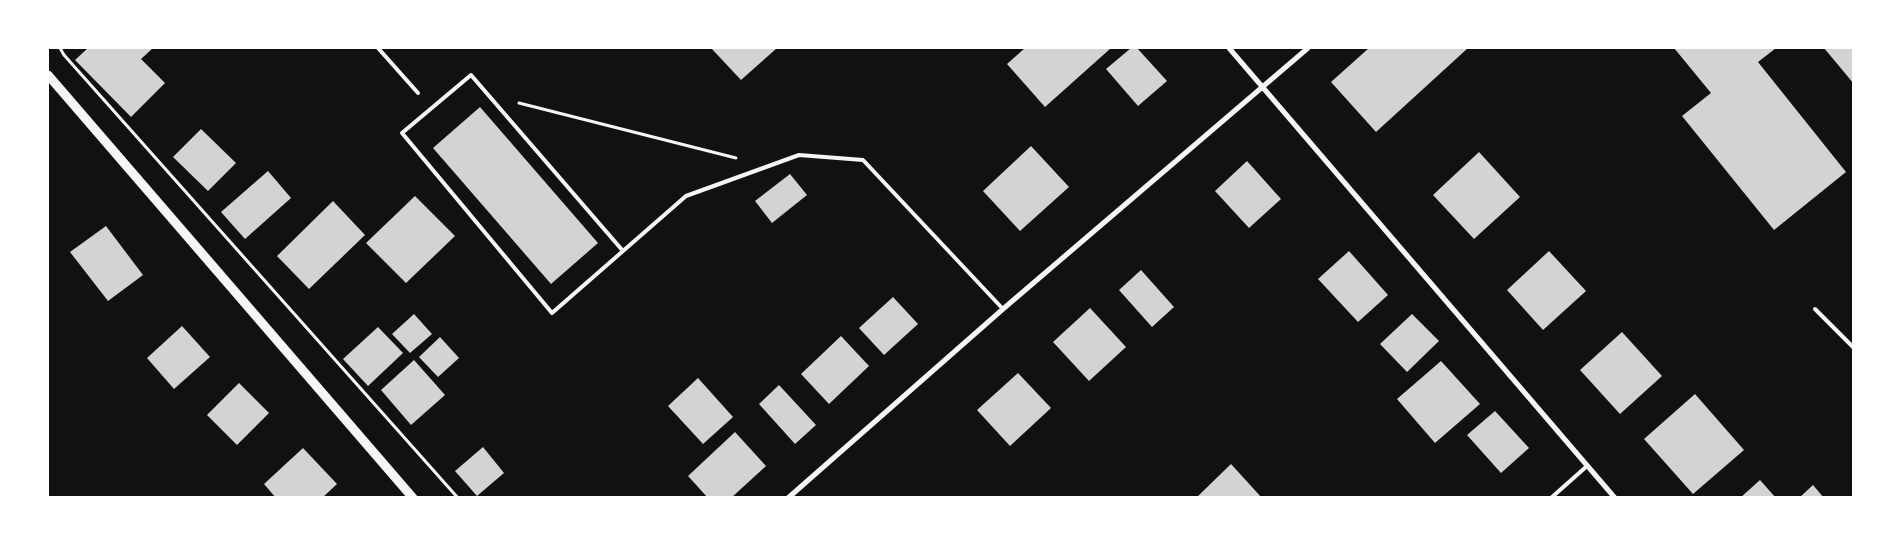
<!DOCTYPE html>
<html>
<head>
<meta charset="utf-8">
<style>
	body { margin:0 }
	#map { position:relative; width:1901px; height:545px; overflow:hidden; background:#111; font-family:"PT Sans Narrow",sans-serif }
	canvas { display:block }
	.frame { position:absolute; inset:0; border:49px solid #fff; pointer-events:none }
</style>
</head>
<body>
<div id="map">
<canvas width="1901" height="545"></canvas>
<div class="frame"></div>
</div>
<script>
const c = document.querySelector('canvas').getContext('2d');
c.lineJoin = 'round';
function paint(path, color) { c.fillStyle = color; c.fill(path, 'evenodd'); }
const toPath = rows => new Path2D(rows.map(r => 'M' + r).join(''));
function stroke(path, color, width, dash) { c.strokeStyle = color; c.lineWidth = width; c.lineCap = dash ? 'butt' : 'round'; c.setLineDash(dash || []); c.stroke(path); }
paint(toPath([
	[88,48,153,48,141,59,165,83,131,117,75,60],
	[711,48,777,48,741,80],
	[1025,48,1111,48,1045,107,1007,64],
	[1131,48,1137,48,1167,81,1138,106,1106,69],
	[1369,48,1468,48,1376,132,1331,82],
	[1674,48,1776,48,1758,62,1846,172,1774,230,1682,116,1711,93],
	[1824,48,1854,48,1854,84],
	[480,107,598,243,551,284,433,148],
	[201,129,236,163,208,191,173,157],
	[1031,146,1069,187,1020,231,983,191],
	[1479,152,1520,197,1474,239,1433,195],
	[1247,161,1281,199,1249,228,1215,191],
	[268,171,291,198,245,239,221,212],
	[790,174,807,195,772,223,755,201],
	[415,196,455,236,406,283,366,243],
	[333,201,365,235,309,289,277,256],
	[106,226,143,275,108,301,70,252],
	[1349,251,1388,295,1358,322,1318,279],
	[1549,251,1586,291,1543,330,1507,290],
	[1141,270,1174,307,1152,327,1119,290],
	[893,297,918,324,884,355,859,328],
	[1090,308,1126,347,1089,381,1053,342],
	[414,314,432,334,410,353,392,334],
	[1412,314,1439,341,1407,372,1380,344],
	[182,326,210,357,174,389,147,358],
	[378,327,403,353,368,386,343,359],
	[1622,332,1662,376,1620,414,1580,370],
	[841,336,869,366,829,404,801,374],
	[440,337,459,358,438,377,419,357],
	[414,360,445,395,411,425,381,390],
	[1441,361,1480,404,1435,443,1397,399],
	[1018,373,1051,408,1010,446,977,410],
	[698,378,733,417,703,444,668,406],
	[239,383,269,413,237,445,207,415],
	[779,385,816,425,795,444,759,404],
	[1695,394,1744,450,1693,494,1644,439],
	[1495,411,1529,448,1501,473,1467,435],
	[735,432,766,466,731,498,708,498,688,476],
	[483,447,504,473,477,496,455,471],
	[303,448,337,484,322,498,276,498,264,484],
	[1231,464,1262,498,1196,498],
	[1760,480,1776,498,1740,498],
	[1813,485,1824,498,1799,498]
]), '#d3d3d3');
stroke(toPath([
	[60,48,64,55,458,498],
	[519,103,736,158]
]), '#f5f5f5', 3);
stroke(toPath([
	[378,48,418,93],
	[623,251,471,75,402,133,552,313,623,251,686,196,799,155,863,160,1003,309],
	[1815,309,1854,348],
	[1551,498,1587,466]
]), '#f5f5f5', 4);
stroke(toPath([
	[1229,48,1615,498],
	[788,498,1003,309,1308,48]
]), '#f5f5f5', 5);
stroke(toPath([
	[48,75,413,498]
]), '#f5f5f5', 9);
</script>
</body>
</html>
